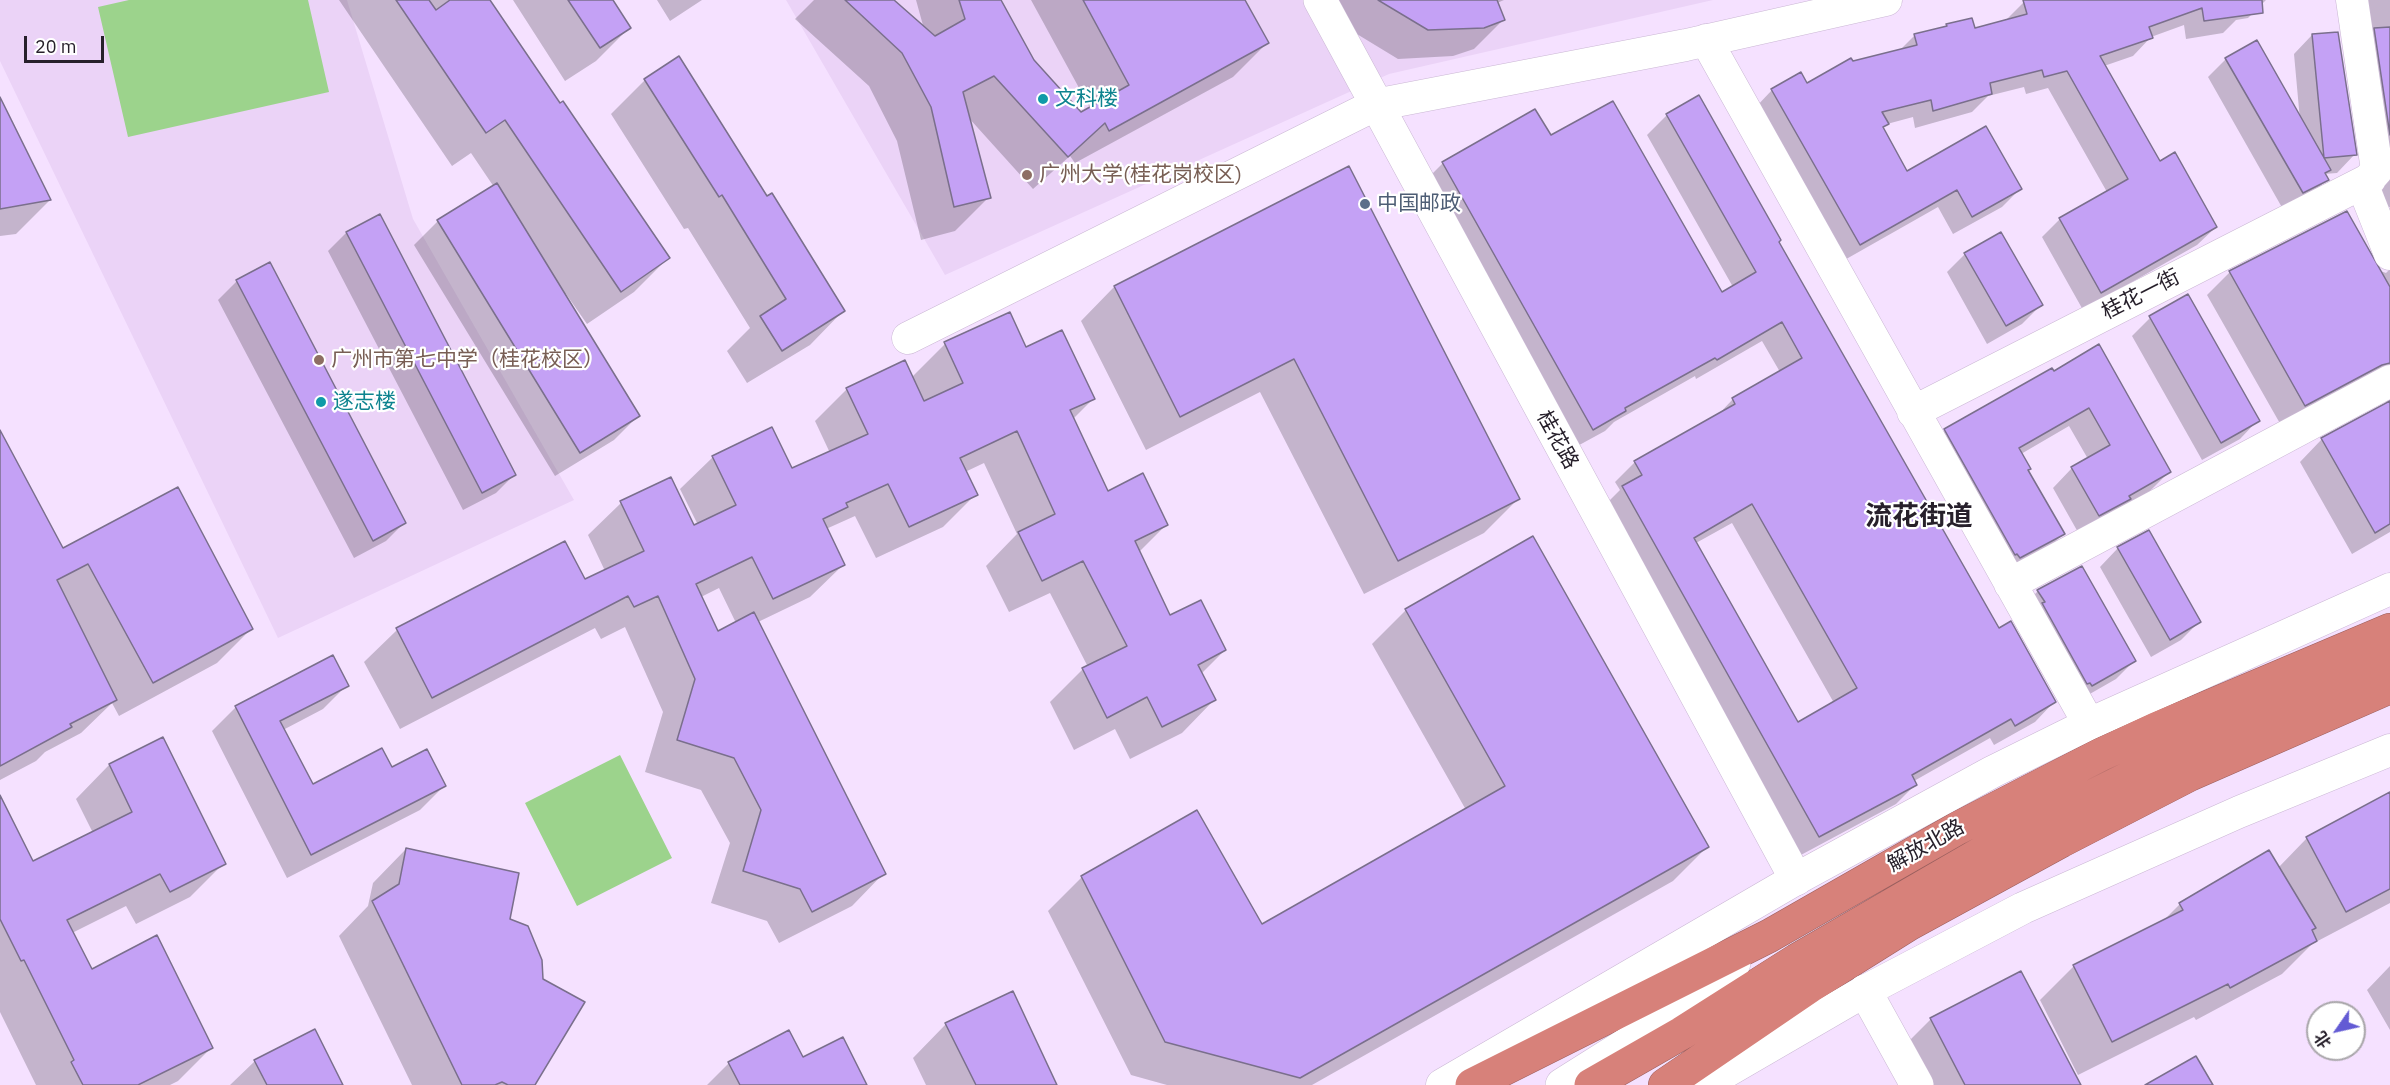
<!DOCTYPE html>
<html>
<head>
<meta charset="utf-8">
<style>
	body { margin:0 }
	#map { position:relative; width:2390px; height:1085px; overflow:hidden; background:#f5e1ff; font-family:"IBM Plex Sans","Noto Sans SC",sans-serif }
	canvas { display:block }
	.north { position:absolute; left:2306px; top:1001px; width:60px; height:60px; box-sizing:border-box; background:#fff; border:2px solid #a9a6aa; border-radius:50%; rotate:236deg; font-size:16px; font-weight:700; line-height:24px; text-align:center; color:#27202b }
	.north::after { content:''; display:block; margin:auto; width:21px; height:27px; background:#635bd4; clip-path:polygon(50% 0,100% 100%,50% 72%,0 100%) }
	.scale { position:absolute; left:24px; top:36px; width:80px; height:27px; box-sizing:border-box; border:3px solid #27202b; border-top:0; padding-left:8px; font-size:18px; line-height:21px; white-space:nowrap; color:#27202b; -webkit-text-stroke:4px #fff; paint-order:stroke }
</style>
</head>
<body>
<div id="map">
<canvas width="2390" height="1085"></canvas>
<div class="north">北</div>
<div class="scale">20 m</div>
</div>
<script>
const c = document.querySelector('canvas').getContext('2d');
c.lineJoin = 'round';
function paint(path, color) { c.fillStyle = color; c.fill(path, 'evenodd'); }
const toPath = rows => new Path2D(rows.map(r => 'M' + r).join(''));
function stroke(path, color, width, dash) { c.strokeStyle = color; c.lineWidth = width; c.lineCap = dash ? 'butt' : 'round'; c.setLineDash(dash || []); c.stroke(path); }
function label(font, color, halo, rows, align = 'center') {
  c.font = font + ' "IBM Plex Sans","Noto Sans SC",sans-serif'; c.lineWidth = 4.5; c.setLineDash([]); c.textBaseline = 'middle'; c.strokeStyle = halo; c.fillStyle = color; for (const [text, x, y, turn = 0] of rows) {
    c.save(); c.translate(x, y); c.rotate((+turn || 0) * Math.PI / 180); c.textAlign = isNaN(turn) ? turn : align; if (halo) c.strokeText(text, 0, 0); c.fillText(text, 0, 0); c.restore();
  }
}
paint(toPath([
	[0,0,347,0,413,219,574,500,278,638,0,61],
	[786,0,1713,0,1389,74,945,275]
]), '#ebd3f7');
paint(toPath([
	[129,0,308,0,329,92,128,137,98,7],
	[620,755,672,858,577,906,525,803]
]), '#9cd38c');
paint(toPath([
	[339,0,488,0,560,105,668,258,634,292,587,324,566,294,564,295,638,416,614,440,555,476,414,245,438,221,494,187,471,153,452,166],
	[513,0,611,0,629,28,596,61,565,81],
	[657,0,702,0,670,21],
	[814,0,892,0,924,29,916,0,999,0,1033,61,1081,113,1090,108,1031,0,1244,0,1267,43,1233,77,1075,163,1070,156,1033,189,968,117,989,197,955,231,921,240,897,141,869,86,795,19],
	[1336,0,1504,0,1497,3,1503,20,1474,49,1453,56,1398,59,1347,28],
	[2030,0,2266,0,2248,18,2236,20,2223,33,2186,39,2184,25,2151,37,2133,56,2104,66,2159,163,2216,227,2197,245,2083,310,2042,237,2060,219,2107,192,2048,88,2026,94,2024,87,1988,96,1972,112,1915,128,1913,117,1887,124,1882,129,1907,173,2020,189,2002,207,1953,234,1938,207,1841,262,1754,109,1772,90,1807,85,1852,62,1900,50,1915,35,1974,30,2006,20,2024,2],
	[2366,0,2390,0,2390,207,2382,208],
	[2312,35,2355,154,2337,173,2324,174,2327,179,2309,198,2284,211,2208,77,2226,59,2300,120,2294,54],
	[645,80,767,198,843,311,810,345,747,383,727,351,750,328,688,228,684,229,611,114],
	[0,101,50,200,16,234,0,236],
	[1535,111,1550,138,1722,294,1733,287,1647,135,1667,115,1777,242,1998,630,2054,702,2035,722,1994,745,1990,738,1914,781,1916,784,1896,804,1799,856,1603,507,1620,490,1615,482,1635,462,1716,417,1733,399,1780,372,1762,341,1696,379,1695,376,1614,422,1605,431,1572,449,1423,183,1442,164],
	[1732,523,1834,703,1798,724,1696,543],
	[1348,168,1518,499,1484,533,1364,594,1260,392,1146,450,1081,321,1114,287],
	[2346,213,2378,270,2386,273,2390,269,2390,532,2352,554,2300,462,2322,439,2386,405,2384,394,2282,427,2207,295,2229,273],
	[379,216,514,475,496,493,463,510,328,251,346,233],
	[1965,254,2041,305,2022,324,1987,344,1947,272],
	[237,281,404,523,386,541,354,558,218,300],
	[2150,318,2258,420,2240,439,2202,460,2132,336],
	[945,344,1026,349,1093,399,1073,419,1107,493,1166,525,1138,553,1170,617,1225,650,1201,674,1214,700,1182,733,1130,759,1115,729,1074,750,1050,702,1082,670,1088,667,1050,593,1009,612,986,566,1017,534,984,463,965,472,976,494,943,527,876,558,855,516,826,529,843,565,810,597,758,622,884,873,852,906,779,943,767,921,711,903,730,843,701,790,645,772,663,712,625,627,601,639,595,628,400,729,364,662,397,630,584,581,605,571,588,535,621,503,670,479,693,527,698,525,680,489,713,457,792,470,830,453,815,421,847,389,911,378],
	[719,588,736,623,717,633,701,597],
	[2052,370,2169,472,2150,491,2079,534,2053,488,2072,468,2088,459,2069,426,2021,454,2030,468,2027,471,2063,534,2043,554,2000,577,1926,449,1945,430],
	[0,433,63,550,251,629,217,663,119,716,112,703,81,733,45,752,36,761,0,780],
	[1532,538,1707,847,1673,881,1312,1085,1167,1085,1131,1075,1048,911,1082,877,1261,926,1466,810,1372,644,1406,610],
	[2118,548,2199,622,2181,640,2151,657,2100,567],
	[2038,591,2134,661,2116,679,2074,703,2020,609],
	[347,685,323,709,283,730,312,786,391,769,444,786,420,810,287,878,212,731,236,707],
	[162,739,224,863,190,897,136,924,126,906,72,933,91,971,211,1048,178,1081,170,1085,36,1085,0,1012,0,825,32,863,93,833,76,799,109,765],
	[2390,794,2390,903,2312,944,2282,974,2196,1020,2194,1017,2078,1075,2040,1000,2074,966,2162,922,2180,904,2278,868,2307,838],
	[406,849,508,920,533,1085,412,1085,339,936,368,906,373,883],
	[2390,966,2390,1030,2367,990],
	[1931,1019,2079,1085,1914,1085,1897,1053],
	[946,1024,1055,1085,926,1085,913,1058],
	[802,1059,865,1085,707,1085,729,1063],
	[255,1061,341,1085,230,1085]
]), '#0003');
const building = toPath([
	[396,0,429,0,436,10,450,0,490,0,560,103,563,101,670,258,621,292,505,120,486,133,396,0],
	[568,0,613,0,631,28,600,48,568,0],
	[845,0,894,0,935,36,965,19,959,0,1001,0,1034,60,1081,112,1129,85,1083,0,1245,0,1269,43,1109,131,1105,123,1068,157,994,76,963,92,991,198,954,207,931,107,902,53,845,0],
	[1378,0,1497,0,1505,20,1484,28,1428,30,1378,0],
	[2023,0,2262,0,2263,13,2204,21,2202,8,2149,27,2153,38,2100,56,2160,161,2175,152,2217,227,2101,293,2059,218,2128,179,2067,71,2044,77,2042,70,1990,83,1992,94,1933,111,1931,100,1882,112,1889,124,1883,127,1907,171,1986,126,2022,189,1972,217,1957,190,1860,245,1771,89,1801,72,1807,83,1851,58,1853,61,1917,45,1914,34,1947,26,1946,24,1972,18,1975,28,2027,14,2023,0],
	[2390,27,2390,135,2374,28,2390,27],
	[2338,32,2357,155,2324,158,2312,34,2338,32],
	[2257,40,2331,170,2325,173,2329,180,2303,193,2225,58,2257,40],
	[679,56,767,196,772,193,845,311,782,351,760,316,786,299,722,195,719,197,644,79,679,56],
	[1699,95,1781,240,1779,242,1999,628,2011,621,2056,702,2015,726,2011,719,1912,775,1917,785,1819,837,1622,486,1642,475,1634,461,1735,404,1732,398,1802,358,1782,322,1717,360,1715,358,1625,408,1626,411,1593,430,1442,162,1535,109,1551,135,1613,101,1722,292,1756,272,1666,114,1699,95],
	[1752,504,1857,688,1798,722,1694,538,1752,504],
	[0,97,51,200,0,209,0,97],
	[1349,166,1520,499,1398,561,1294,359,1180,417,1114,286,1349,166],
	[497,183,640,416,580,453,437,220,497,183],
	[2347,211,2390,287,2390,363,2382,365,2305,406,2229,271,2347,211],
	[380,214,516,475,482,493,346,232,380,214],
	[2001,232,2043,305,2006,326,1964,253,2001,232],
	[270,262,406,523,373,541,236,280,270,262],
	[2188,294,2260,421,2221,443,2149,316,2188,294],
	[1010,312,1026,347,1062,330,1095,399,1070,410,1108,491,1143,473,1168,525,1135,541,1170,615,1201,600,1226,650,1198,665,1216,700,1162,727,1147,697,1107,718,1082,668,1127,646,1083,561,1042,581,1018,532,1055,514,1017,431,960,458,978,495,909,527,888,484,846,503,848,507,823,519,845,565,773,599,752,557,696,584,718,631,754,612,886,874,812,912,800,889,743,871,761,810,734,758,677,740,695,679,658,596,634,607,628,596,432,698,396,628,565,541,585,579,644,551,620,501,671,477,694,525,736,505,712,456,772,427,792,468,868,434,846,388,905,360,924,401,963,383,944,342,1010,312],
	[2099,344,2171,472,2129,496,2131,499,2099,516,2071,467,2110,445,2089,408,2019,448,2031,469,2028,470,2065,534,2020,558,2017,554,2015,555,1944,429,2052,368,2054,371,2099,344],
	[2390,401,2390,524,2375,533,2321,438,2390,401],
	[0,430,63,548,178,487,253,629,153,683,88,564,57,580,117,700,70,724,72,727,0,766,0,430],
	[2149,530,2201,622,2170,640,2117,547,2149,530],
	[1533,536,1709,847,1300,1078,1165,1042,1081,876,1197,810,1262,924,1505,786,1405,609,1533,536],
	[2082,566,2136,661,2092,686,2090,683,2087,684,2042,603,2045,602,2037,590,2082,566],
	[333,655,349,686,280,721,313,784,382,748,392,767,427,749,446,786,311,855,235,706,333,655],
	[163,737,226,864,170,892,160,874,67,920,92,969,157,935,213,1048,138,1085,83,1085,71,1062,74,1060,24,960,21,961,0,919,0,795,33,861,132,812,109,764,163,737],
	[2390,792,2390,889,2346,912,2306,837,2390,792],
	[406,848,519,873,510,919,528,926,542,960,543,979,585,1002,535,1085,508,1085,502,1082,495,1085,462,1085,372,901,399,884,406,848],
	[2269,850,2316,928,2312,930,2317,941,2230,988,2228,984,2112,1042,2073,965,2183,910,2179,903,2269,850],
	[2021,971,2081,1085,1965,1085,1930,1018,2021,971],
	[1013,991,1057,1085,976,1085,945,1023,1013,991],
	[315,1029,343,1085,267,1085,254,1060,315,1029],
	[789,1030,803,1057,843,1037,867,1085,740,1085,728,1062,789,1030],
	[2196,1056,2213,1085,2145,1085,2196,1056]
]);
paint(building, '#c4a1f5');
stroke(building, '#7a6f8c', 1.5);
const street = toPath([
	[2352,0,2377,170,2363,186,2390,254],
	[1706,40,2089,724],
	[908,338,1375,105,1686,45,1886,0],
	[1913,412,2370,179],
	[2010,584,2390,381],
	[1442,1085,1796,879,1992,772,2089,724,2390,589],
	[1703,1085,1865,991,2023,908,2239,812,2390,750]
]);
const secondary = toPath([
	[1320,0,1796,879],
	[1865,991,1917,1085],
	[1562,1085,1643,1034,1734,963]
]);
const highway = toPath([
	[1472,1085,1769,936,1958,828,2100,755,2156,729,2390,630],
	[1591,1085,1682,1033,1797,960,2004,840,2173,756,2390,656],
	[1665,1085,1810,986,1909,924,2061,841,2189,775,2390,687]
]);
stroke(street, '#cab7d4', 33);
stroke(secondary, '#cab7d4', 34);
stroke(highway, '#995f5e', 34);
stroke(street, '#fff', 32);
stroke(secondary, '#fff', 33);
stroke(highway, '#d7817a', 33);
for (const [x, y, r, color] of [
	[1043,99,6,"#0f9aa8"],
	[1027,175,6,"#8d6e63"],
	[1365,204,6,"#5c6f8a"],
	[319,360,6,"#8d6e63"],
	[321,402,6,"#0f9aa8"]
]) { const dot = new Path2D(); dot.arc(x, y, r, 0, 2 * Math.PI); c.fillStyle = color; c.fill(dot); stroke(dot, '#fff', 2); }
label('21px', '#0d838f', '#fff', [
	["文科楼",1055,99],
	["遂志楼",333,402]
], 'left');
label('21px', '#785e54', '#fff', [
	["广州大学(桂花岗校区)",1039,175],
	["广州市第七中学（桂花校区）",331,360]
], 'left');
label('21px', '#4e5e75', '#fff', [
	["中国邮政",1377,204]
], 'left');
label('21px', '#27202b', '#fff', [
	["桂花一街",2141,295,-27],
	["桂花路",1557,440,61],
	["解放北路",1926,846,-29]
]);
label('bold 27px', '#27202b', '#fff', [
	["流花街道",1919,517]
]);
</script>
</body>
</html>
